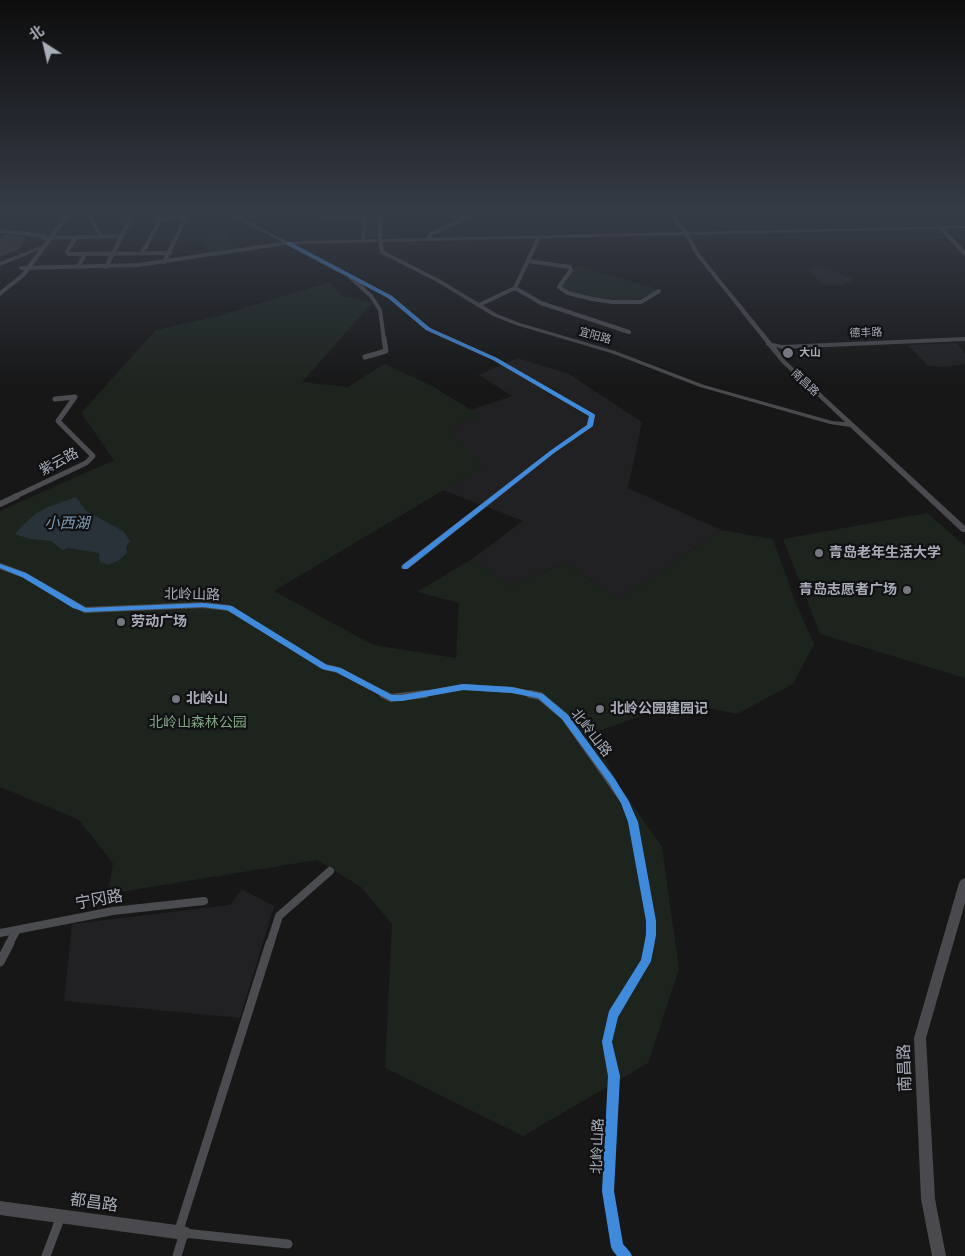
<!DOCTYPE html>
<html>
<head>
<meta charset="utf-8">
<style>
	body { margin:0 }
	#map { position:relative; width:965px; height:1256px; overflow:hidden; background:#171717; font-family:"Work Sans","Noto Sans SC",sans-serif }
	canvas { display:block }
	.north { position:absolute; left:20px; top:20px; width:50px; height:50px; -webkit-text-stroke:4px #111113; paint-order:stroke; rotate:325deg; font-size:14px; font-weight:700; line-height:20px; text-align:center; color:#a8adb8 }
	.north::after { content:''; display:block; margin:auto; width:18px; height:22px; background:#a8adb8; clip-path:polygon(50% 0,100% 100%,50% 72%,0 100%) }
</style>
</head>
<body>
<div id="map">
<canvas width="965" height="1256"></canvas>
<div class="north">北</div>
</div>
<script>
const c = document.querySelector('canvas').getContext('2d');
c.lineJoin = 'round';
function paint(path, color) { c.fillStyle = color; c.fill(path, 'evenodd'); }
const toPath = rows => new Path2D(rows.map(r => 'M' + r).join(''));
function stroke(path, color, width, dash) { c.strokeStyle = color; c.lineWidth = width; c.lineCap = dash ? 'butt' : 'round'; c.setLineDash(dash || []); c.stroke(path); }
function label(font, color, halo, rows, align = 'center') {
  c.font = font + ' "Work Sans","Noto Sans SC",sans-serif'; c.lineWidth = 4.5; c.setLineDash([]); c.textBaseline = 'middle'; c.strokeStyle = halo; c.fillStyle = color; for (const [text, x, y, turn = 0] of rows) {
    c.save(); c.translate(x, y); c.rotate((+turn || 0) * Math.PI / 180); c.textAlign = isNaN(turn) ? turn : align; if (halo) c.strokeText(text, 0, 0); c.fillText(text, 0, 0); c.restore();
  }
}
paint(toPath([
	[362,214,383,214,387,237,366,238],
	[818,266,856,280,840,286,821,284,808,269],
	[957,343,965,354,965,364,946,367,928,366,908,345],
	[517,358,569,374,642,422,628,488,721,530,620,599,564,563,511,586,472,559,523,521,443,490,483,466,446,428,480,416,470,410,512,396,479,375],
	[242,889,274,906,240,1018,64,1001,72,924,230,905]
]), '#212123');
paint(toPath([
	[226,233,235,249,210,253,201,236],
	[576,265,660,290,638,299,626,301,584,296,567,290,562,287],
	[330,282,342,296,372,303,302,382,348,387,384,364,432,386,481,416,447,428,484,466,274,591,373,645,456,658,459,603,417,592,472,559,511,586,564,563,620,599,721,530,773,539,795,601,814,644,793,684,737,714,680,702,593,733,617,783,662,847,679,969,648,1063,523,1136,385,1068,392,924,361,887,317,860,108,894,113,863,78,819,0,787,0,511,114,460,81,413,156,330,214,317],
	[927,513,965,546,965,678,820,634,783,539]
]), '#1d241e');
paint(toPath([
	[76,497,86,511,123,531,126,535,130,541,126,547,127,553,119,560,108,565,100,562,99,553,68,548,62,550,51,541,30,539,15,534,25,523,37,513,48,507]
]), '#2a3239');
const building = toPath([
	[5,235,26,238,18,249,0,256,0,240,5,235]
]);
paint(building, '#353536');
stroke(building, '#3f4043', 1);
stroke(toPath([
	[89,214,101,237],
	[316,214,334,218,365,218],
	[153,219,186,218],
	[941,228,965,254],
	[0,231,45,236],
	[76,237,67,252,69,254,170,253],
	[43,238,121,236],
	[428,239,431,234,475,214],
	[363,241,365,214],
	[142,253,161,219],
	[528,261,570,267,571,270,559,287,568,293,592,299,613,302,641,302,659,291],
	[164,262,188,214],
	[78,267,85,254],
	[106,267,133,214],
	[349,276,371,296,380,310,384,340],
	[515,288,541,303,629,332],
	[479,305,515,288,539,237]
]), '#4b4c50', 4);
stroke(toPath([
	[365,357,386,351,384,338],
	[14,497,86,463,93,456,58,421,75,397,55,399]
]), '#4b4c50', 5);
stroke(toPath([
	[0,504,17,496],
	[0,566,24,575,85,610,203,605,229,608,325,667,338,670,386,695],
	[418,695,463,687,512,690,536,695]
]), '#4b4c50', 6);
stroke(toPath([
	[383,694,391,698,425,694],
	[530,694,540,696,565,717,625,802,633,822,651,921,649,944],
	[0,933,113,911,204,901],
	[9,944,16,931],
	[270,944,279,916,330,871]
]), '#4b4c50', 8);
stroke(toPath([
	[0,962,10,943],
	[178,1233,270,943],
	[46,1256,61,1216],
	[177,1256,184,1233,288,1244],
	[626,1256,617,1247,608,1191,614,1076,607,1042,613,1015,646,961,650,943]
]), '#4b4c50', 9);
paint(toPath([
	[229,214,234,214,288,242,378,239,378,214,382,214,382,239,683,232,669,214,673,214,688,232,965,226,965,228,690,235,699,253,772,343,782,345,965,337,965,341,782,349,776,347,786,361,965,526,965,532,962,532,850,427,830,424,700,387,611,353,516,325,493,316,437,282,380,253,378,242,293,244,392,296,430,328,497,358,595,415,592,427,554,453,408,569,402,569,401,567,402,565,550,451,587,425,589,416,493,360,426,330,388,298,286,245,138,267,21,270,18,268,21,266,138,263,282,242,229,214],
	[685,235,695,254,766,343,766,345,768,346,782,363,845,422,832,421,704,385,615,351,520,323,497,314,441,280,384,251,383,242,685,235],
	[41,246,46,247,0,266,0,262,41,246],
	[965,878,965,903,926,1038,935,1199,946,1256,932,1256,921,1199,914,1038,959,883,961,880,965,878],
	[0,1201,184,1226,189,1228,191,1233,189,1238,184,1240,0,1215,0,1201]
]), '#4a4a4e');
paint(toPath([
	[66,214,71,214,25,276,0,296,0,291,21,274,66,214]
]), '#4d4f52');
paint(toPath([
	[286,242,290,242,392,296,430,328,497,358,594,414,595,415,593,426,554,453,407,569,403,569,402,567,403,565,550,451,587,425,589,416,493,360,426,330,388,298,286,244,286,242],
	[0,564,26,573,86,608,203,603,232,606,327,665,341,668,392,695,402,695,463,684,512,687,543,694,568,715,615,779,629,802,638,822,656,921,656,935,651,961,618,1017,612,1042,620,1076,614,1191,623,1244,630,1252,632,1256,617,1256,613,1251,611,1247,602,1191,608,1076,602,1042,609,1011,641,960,646,935,646,921,628,822,621,803,609,783,562,719,538,698,512,693,463,690,402,701,391,701,336,672,322,669,227,610,203,607,85,612,73,608,22,577,0,568,0,564]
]), '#408adc');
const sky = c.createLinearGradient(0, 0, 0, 389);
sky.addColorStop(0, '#0d0d0d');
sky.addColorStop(0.55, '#363c47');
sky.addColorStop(1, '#363c4700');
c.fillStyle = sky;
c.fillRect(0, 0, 965, 389);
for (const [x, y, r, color] of [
	[788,353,6,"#757880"],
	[819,553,5,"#757880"],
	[907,590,5,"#757880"],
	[121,622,5,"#757880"],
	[176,699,5,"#757880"],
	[600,709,5,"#757880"]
]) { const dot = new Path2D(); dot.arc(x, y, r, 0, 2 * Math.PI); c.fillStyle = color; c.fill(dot); stroke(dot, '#111113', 2); }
label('11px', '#a8adb8', '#111113', [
	["德丰路",866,333,-2],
	["宜阳路",595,336,16],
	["南昌路",805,383,43]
]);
label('bold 11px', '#a8adb8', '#111113', [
	["大山",799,353]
], 'left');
label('14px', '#a8adb8', '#111113', [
	["紫云路",59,462,-28],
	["北岭山路",192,595,1],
	["北岭山路",591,733,52],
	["北岭山路",598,1146,-88]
]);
label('bold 14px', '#a8adb8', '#111113', [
	["青岛老年生活大学",829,553],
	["青岛志愿者广场",897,590,"right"],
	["劳动广场",131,622],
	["北岭山",186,699],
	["北岭公园建园记",610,709]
], 'left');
label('14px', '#7fa381', '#111113', [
	["北岭山森林公园",198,723]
]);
label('italic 15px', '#7f9bb3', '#111113', [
	["小西湖",67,524]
]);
label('16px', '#a8adb8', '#111113', [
	["宁冈路",99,900,-10],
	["南昌路",905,1068,-92],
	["都昌路",94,1203,8]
]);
</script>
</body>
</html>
